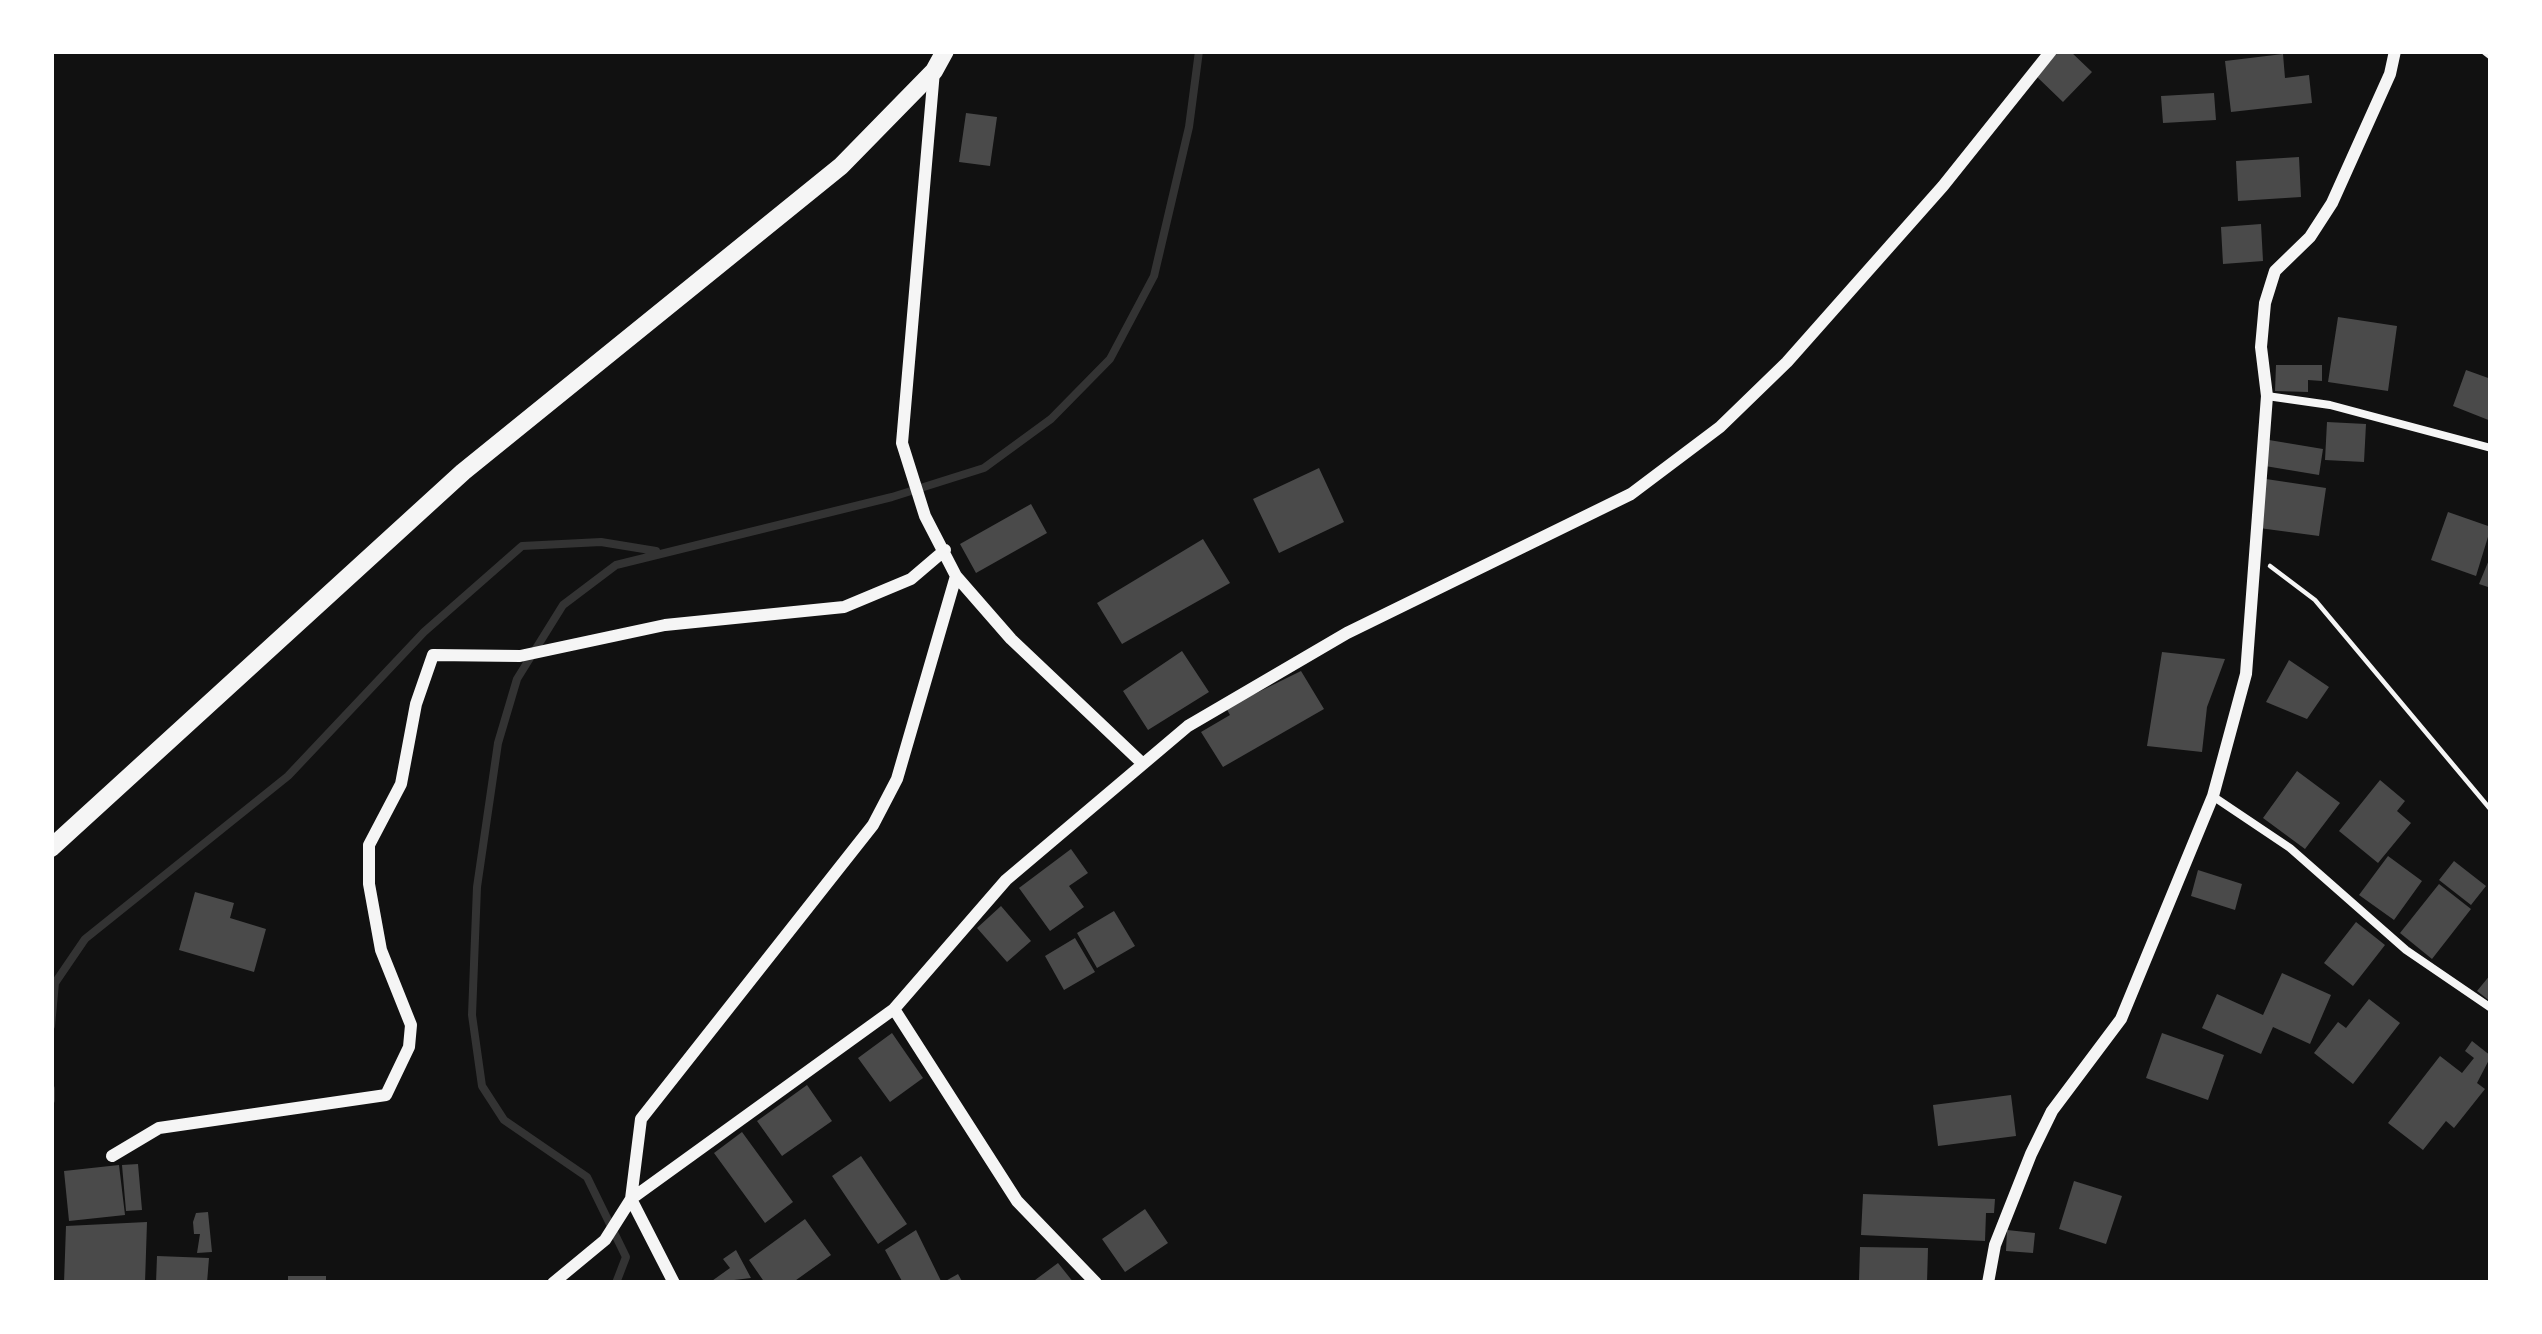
<!DOCTYPE html>
<html>
<head>
<meta charset="utf-8">
<style>
	body { margin:0 }
	#map { position:relative; width:2542px; height:1334px; overflow:hidden; background:#111; font-family:Raleway,sans-serif }
	canvas { display:block }
	.frame { position:absolute; inset:0; border:54px solid #fff; pointer-events:none }
</style>
</head>
<body>
<div id="map">
<canvas width="2542" height="1334"></canvas>
<div class="frame"></div>
</div>
<script>
const c = document.querySelector('canvas').getContext('2d');
c.lineJoin = 'round';
const toPath = rows => new Path2D(rows.map(r => 'M' + r).join(''));
function stroke(path, color, width, dash) { c.strokeStyle = color; c.lineWidth = width; c.lineCap = dash ? 'butt' : 'round'; c.setLineDash(dash || []); c.stroke(path); }
function paint(path, color) { c.fillStyle = color; c.fill(path, 'evenodd'); }
stroke(toPath([
	[51,1026,55,983,85,939,288,776,424,632,522,546,601,542,656,551],
	[51,1089,51,1100],
	[616,1283,626,1257,587,1177,504,1120,482,1086,472,1015,477,887,498,743,517,679,563,605,616,565,892,497,984,468,1051,419,1110,359,1154,276,1189,127,1199,51]
]), '#333', 8);
paint(toPath([
	[2058,51,2070,51,2092,72,2063,102,2035,75],
	[2283,54,2285,78,2309,75,2312,103,2231,112,2225,61],
	[2214,93,2216,120,2163,123,2161,96],
	[966,113,997,117,990,166,959,162],
	[2299,157,2301,197,2238,201,2236,161],
	[2261,224,2263,261,2223,264,2221,227],
	[2338,317,2397,326,2388,391,2328,382],
	[2276,365,2322,365,2322,381,2308,380,2308,392,2275,391],
	[2466,370,2491,379,2491,421,2453,406],
	[2327,422,2366,424,2364,462,2325,460],
	[2269,440,2323,449,2319,475,2265,466],
	[1319,468,1344,522,1279,553,1253,499],
	[2266,479,2326,488,2319,536,2259,528],
	[1031,504,1047,533,976,573,960,544],
	[2448,512,2491,527,2476,576,2431,560],
	[1203,539,1230,583,1122,644,1097,603],
	[2491,555,2491,588,2479,584],
	[1182,651,1209,692,1148,730,1123,691],
	[2162,652,2225,659,2207,707,2202,752,2147,746],
	[2289,660,2329,687,2307,719,2266,702],
	[1301,671,1324,709,1223,767,1201,732,1230,715,1226,708],
	[2297,771,2340,803,2305,849,2263,818],
	[2380,780,2405,801,2397,811,2411,823,2378,863,2339,831],
	[1071,849,1088,873,1069,886,1084,907,1050,931,1019,888],
	[2388,856,2422,881,2394,920,2359,895],
	[2454,861,2486,886,2471,905,2439,880],
	[2198,870,2242,884,2235,910,2191,896],
	[2439,884,2471,909,2432,959,2400,933],
	[195,892,234,903,230,918,266,929,254,972,179,950],
	[1001,906,1031,941,1007,962,977,928],
	[1114,911,1135,946,1097,968,1077,933],
	[2356,922,2385,945,2353,986,2324,963],
	[1075,938,1095,972,1064,990,1045,956],
	[2282,973,2331,995,2310,1044,2273,1027,2261,1054,2202,1028,2217,994,2263,1015],
	[2491,974,2491,1002,2477,991],
	[2369,999,2400,1023,2353,1084,2314,1053,2338,1022,2346,1028],
	[892,1033,923,1078,890,1102,858,1058],
	[2162,1033,2224,1055,2208,1100,2146,1078],
	[2472,1041,2491,1056,2477,1083,2485,1089,2454,1128,2446,1121,2423,1150,2388,1123,2440,1056,2462,1073,2474,1058,2465,1051],
	[807,1085,832,1121,782,1156,757,1121],
	[2011,1095,2016,1136,1938,1146,1933,1105],
	[742,1132,793,1202,765,1223,714,1153],
	[861,1156,907,1224,878,1244,832,1176],
	[138,1164,142,1210,126,1211,122,1165],
	[119,1165,125,1215,69,1221,64,1171],
	[2074,1181,2122,1196,2106,1244,2059,1229],
	[1863,1194,1995,1199,1994,1213,1986,1213,1985,1241,1861,1235],
	[1145,1209,1168,1243,1125,1272,1102,1239],
	[208,1212,212,1252,197,1253,200,1234,194,1234,193,1222,196,1213],
	[805,1219,831,1255,792,1283,765,1283,749,1260],
	[147,1222,145,1283,64,1283,66,1226],
	[916,1230,942,1283,958,1274,963,1283,903,1283,885,1250],
	[2007,1230,2035,1233,2033,1253,2006,1251],
	[1860,1247,1928,1248,1927,1283,1859,1281],
	[736,1250,751,1278,709,1283,730,1268,723,1259],
	[157,1256,209,1258,207,1283,156,1283],
	[1058,1263,1074,1283,1031,1283],
	[288,1276,326,1276,326,1283,288,1283]
]), '#4a4a4a');
stroke(toPath([
	[2482,51,2491,58],
	[2270,566,2315,600,2491,810]
]), '#f5f5f5', 4.5);
stroke(toPath([
	[2267,396,2330,405,2491,448],
	[2214,797,2290,848,2406,950,2491,1008]
]), '#f5f5f5', 8);
stroke(toPath([
	[934,71,902,443,925,516,956,576,1011,639,1143,764],
	[894,1009,1017,1201,1096,1283],
	[112,1156,159,1128,386,1095,409,1047,411,1025,381,950,369,884,369,845,401,784,416,704,433,655,520,656,665,625,844,607,911,579,945,550],
	[553,1283,605,1240,631,1199,894,1009,1006,880,1188,726,1347,633,1631,494,1720,427,1787,362,1943,186,2051,51],
	[674,1283,631,1199,641,1119,873,825,897,779,956,576],
	[1988,1283,1995,1245,2031,1154,2052,1111,2121,1019,2213,796,2246,674,2267,396,2261,347,2265,303,2275,271,2310,237,2332,203,2390,74,2395,51]
]), '#f5f5f5', 12);
stroke(toPath([
	[51,848,463,472,841,166,934,71,945,51]
]), '#f5f5f5', 18);
</script>
</body>
</html>
